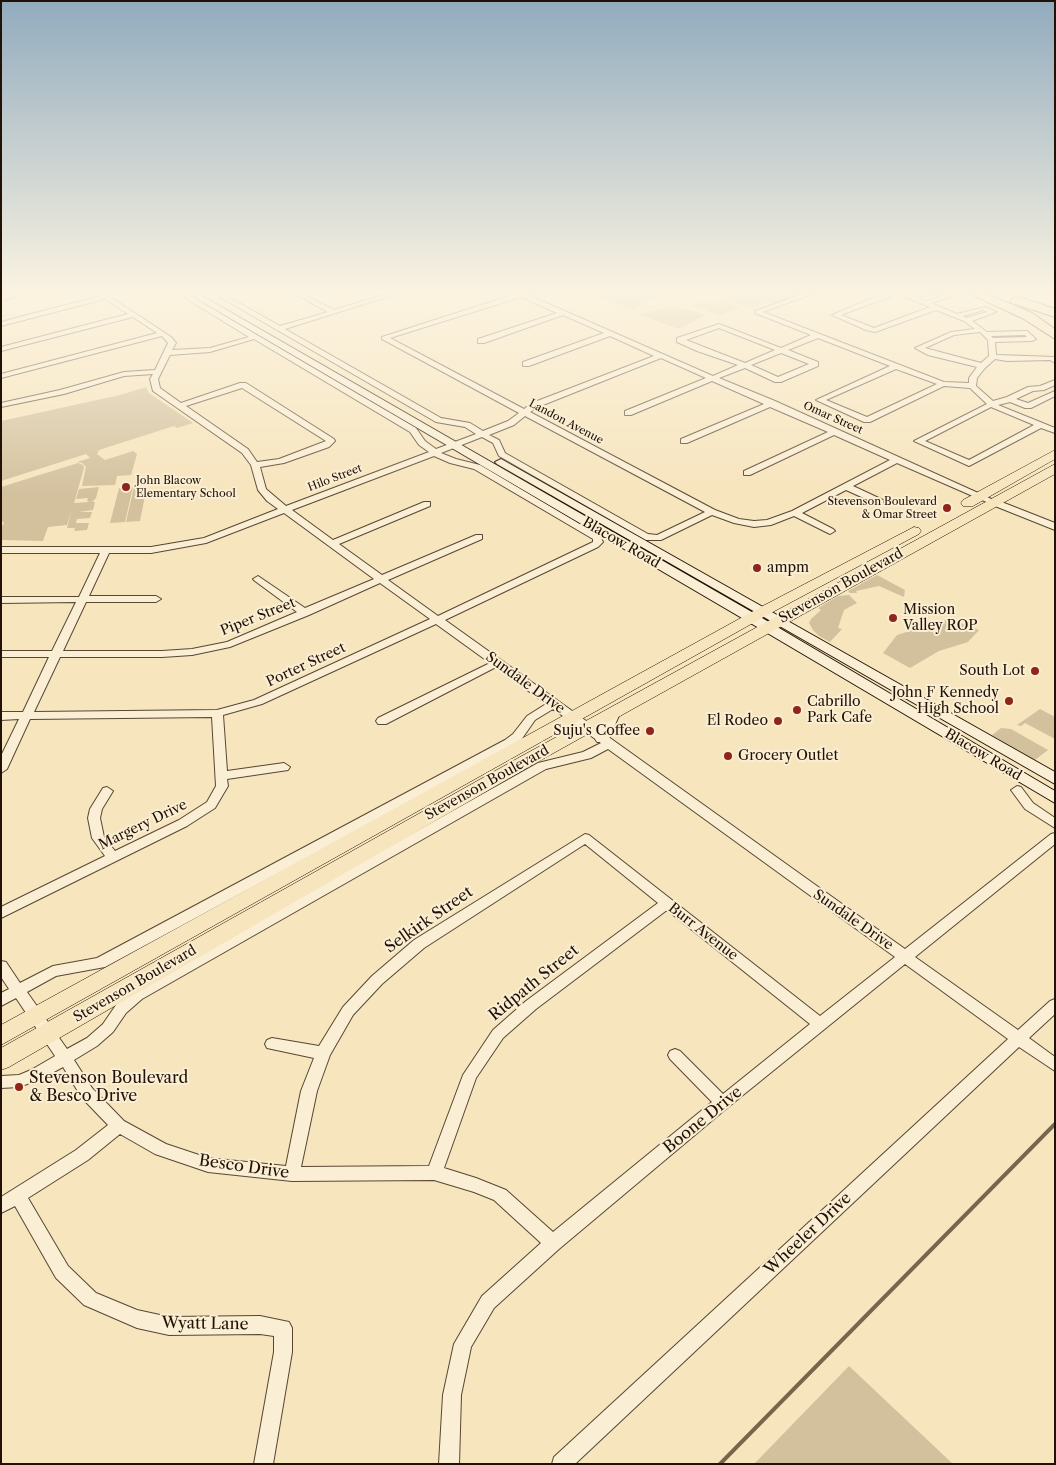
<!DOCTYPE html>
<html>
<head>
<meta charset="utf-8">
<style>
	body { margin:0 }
	#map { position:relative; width:1056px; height:1465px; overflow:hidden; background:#f7e5bd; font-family:"Libre Caslon Text",serif }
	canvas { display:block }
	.frame { position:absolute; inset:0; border:2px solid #221205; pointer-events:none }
</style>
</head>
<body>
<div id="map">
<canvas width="1056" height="1465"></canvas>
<div class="frame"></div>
</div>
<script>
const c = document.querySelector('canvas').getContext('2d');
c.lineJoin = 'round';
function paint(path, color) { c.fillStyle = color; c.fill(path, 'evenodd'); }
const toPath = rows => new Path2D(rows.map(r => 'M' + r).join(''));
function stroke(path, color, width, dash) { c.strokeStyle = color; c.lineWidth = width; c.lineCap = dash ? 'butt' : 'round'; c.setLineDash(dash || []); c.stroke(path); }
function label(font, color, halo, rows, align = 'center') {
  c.font = font + ' "Libre Caslon Text",serif'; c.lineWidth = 4; c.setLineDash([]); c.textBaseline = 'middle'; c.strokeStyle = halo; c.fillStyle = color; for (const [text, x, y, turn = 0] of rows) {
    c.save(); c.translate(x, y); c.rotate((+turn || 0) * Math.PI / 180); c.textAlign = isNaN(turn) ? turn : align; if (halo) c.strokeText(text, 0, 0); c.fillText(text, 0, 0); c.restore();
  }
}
paint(toPath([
	[628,290,647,292,660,296,632,310,597,297,612,292],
	[735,290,814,290,774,304,768,302,753,308,722,300],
	[712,301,728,303,743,307,719,315,692,305],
	[669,308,690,310,706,315,679,329,639,315,651,311],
	[146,387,149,393,193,423,177,428,174,426,99,450,97,454,105,460,133,451,137,454,131,475,117,476,115,485,82,486,86,467,82,463,77,462,90,458,86,454,1,481,1,421,120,395],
	[78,463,83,465,84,468,74,503,89,502,87,501,88,498,76,499,79,489,99,487,96,498,92,502,95,502,93,510,79,512,92,512,90,518,77,519,76,523,89,523,87,530,74,531,75,528,67,528,72,509,67,525,48,527,43,541,1,540,1,528,4,523,1,520,1,487],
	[147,486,140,521,126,522,134,487],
	[133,487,125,522,110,523,119,488],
	[877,575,905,590,904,597,879,586,856,591,857,593,850,593,848,591],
	[849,595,857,603,844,610,838,628,842,629,830,642,819,636,813,630,809,623,811,619,821,610,818,608,838,596],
	[945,620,953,620,979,630,968,642,939,651,910,668,883,653,897,635],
	[1040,709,1055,717,1055,739,1025,723,1021,726,1017,725],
	[1001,728,1011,729,1048,750,1035,760,992,735],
	[849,1366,953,1464,754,1464]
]), '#d3c19e');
stroke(toPath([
	[720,1464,1055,1124]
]), '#77654e', 4);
const minor = toPath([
	[28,290,39,290,1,301,1,297,28,290],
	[92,290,100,290,171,337,176,343,172,350,210,348,249,337,172,290,180,290,416,428,425,441,436,449,476,434,465,427,436,422,208,290,216,290,280,326,328,312,288,290,296,290,334,310,399,290,409,290,285,329,441,418,470,423,483,431,508,421,519,413,382,339,382,337,515,294,508,290,517,290,522,292,539,290,528,295,713,376,738,365,697,351,677,342,677,338,719,324,781,348,811,335,755,313,755,311,813,290,823,290,763,312,944,382,969,383,969,378,977,367,928,355,915,348,951,332,975,329,964,321,936,310,875,332,866,330,832,315,891,290,901,290,911,295,932,290,947,290,954,294,954,296,931,303,957,314,986,307,996,312,972,321,987,332,1027,331,1036,339,1032,341,995,342,996,355,1055,357,1055,363,1050,360,1007,361,995,359,985,368,977,378,976,386,993,401,1007,397,1028,387,1040,386,1055,380,1055,385,1044,390,1033,391,1016,399,1028,403,1055,391,1055,396,1031,408,1025,408,1010,402,998,405,1055,428,1055,433,1041,428,969,466,914,441,987,404,970,388,944,386,870,422,864,422,816,400,890,366,818,338,788,350,818,362,818,366,781,382,775,382,745,368,719,378,775,401,998,502,997,504,991,504,897,463,853,486,883,500,883,504,877,504,846,490,802,513,833,529,835,531,830,534,794,516,771,525,754,527,734,523,712,515,661,540,646,540,499,456,493,443,482,437,441,453,456,459,480,465,600,536,603,542,598,547,445,620,905,949,1051,834,1055,833,1055,844,915,957,1018,1030,1050,1001,1055,999,1055,1014,1029,1038,1055,1057,1055,1071,1019,1047,575,1464,552,1464,554,1457,1008,1039,905,964,727,1108,559,1249,494,1308,471,1347,461,1395,459,1464,439,1464,443,1395,454,1344,482,1296,541,1243,494,1200,474,1192,434,1180,292,1181,208,1172,155,1154,120,1134,88,1160,28,1198,68,1266,96,1293,137,1310,169,1317,260,1316,289,1322,292,1328,292,1352,273,1464,254,1464,274,1352,274,1336,260,1334,169,1335,137,1328,84,1305,56,1278,15,1206,1,1213,1,1197,76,1150,108,1125,82,1098,63,1067,41,1079,19,1087,1,1088,1,1076,19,1075,31,1070,55,1056,16,998,1,1006,1,993,9,989,1,977,1,961,6,962,20,983,53,966,97,958,505,740,513,734,527,716,546,704,496,667,386,724,378,724,376,721,378,718,490,663,436,624,262,704,223,715,227,771,284,763,290,767,288,770,227,779,228,786,215,808,187,826,1,918,1,907,105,856,92,838,88,818,90,809,103,788,107,787,113,791,102,809,100,818,104,837,115,851,179,820,207,802,216,786,212,717,30,719,7,769,1,773,1,756,19,719,1,720,1,712,23,712,49,657,1,657,1,651,52,651,76,602,1,603,1,597,79,597,100,553,1,553,1,547,151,547,204,538,278,509,267,501,258,490,251,465,242,453,153,391,150,379,153,374,124,376,64,394,1,407,1,403,60,390,124,372,155,370,168,343,162,336,1,378,1,374,157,333,133,317,1,351,1,347,128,314,105,299,1,326,1,322,100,296,92,290],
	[941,292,946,295,926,301,918,297,941,292],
	[897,294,930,307,874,328,841,315,897,294],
	[521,297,557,313,478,339,478,343,484,343,563,315,604,333,523,362,523,366,529,366,610,336,654,356,532,403,524,409,390,338,521,297],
	[983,310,987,312,966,318,963,316,983,310],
	[719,328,775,350,745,363,686,340,719,328],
	[980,332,988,340,989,356,981,363,925,348,954,335,980,332],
	[1025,335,1027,337,993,338,991,336,1025,335],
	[254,339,410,432,419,445,429,452,286,506,266,489,260,467,284,463,329,447,335,441,334,439,246,383,240,383,181,403,160,388,158,379,170,355,210,352,254,339],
	[781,353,809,364,778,377,751,365,781,353],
	[661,358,706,378,625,411,625,415,631,415,712,381,764,404,681,439,681,443,687,443,770,407,828,432,744,471,744,475,750,475,834,435,890,460,792,511,767,520,754,521,739,519,715,510,530,412,538,407,661,358],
	[896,369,937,384,867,417,826,400,896,369],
	[242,388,326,441,279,459,257,462,248,449,186,406,242,388],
	[991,407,1034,425,969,460,925,441,991,407],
	[525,416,705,512,657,535,648,534,505,453,499,440,489,435,514,425,525,416],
	[434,456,450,463,474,469,593,539,593,542,438,616,388,580,482,539,482,535,476,535,382,575,339,544,430,506,430,502,424,502,333,540,292,510,434,456],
	[284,513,374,579,305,608,258,576,253,579,255,581,297,612,227,642,192,649,162,651,63,651,86,602,156,602,161,599,156,596,89,596,109,553,151,553,206,543,284,513],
	[380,583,430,619,254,700,217,710,34,712,60,657,162,657,192,655,230,647,309,615,380,583],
	[553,709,601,743,583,752,538,763,132,991,116,1005,103,1024,87,1038,67,1049,27,992,56,976,105,967,513,746,521,740,535,720,553,709],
	[608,749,895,957,820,1016,589,835,585,834,414,940,372,976,343,1007,319,1046,272,1038,267,1040,265,1044,267,1048,314,1058,301,1091,286,1166,208,1158,166,1144,124,1121,92,1088,74,1060,97,1046,113,1032,126,1013,142,999,546,769,591,758,608,749],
	[585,844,658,903,526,1001,493,1030,463,1075,429,1166,301,1167,317,1091,330,1055,353,1015,382,984,424,948,585,844],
	[667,910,810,1024,723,1094,680,1051,675,1049,670,1051,668,1055,670,1059,712,1102,553,1232,506,1190,476,1178,444,1168,476,1078,503,1038,536,1009,667,910],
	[1017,786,1021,787,1033,803,1055,818,1055,828,1025,809,1011,790,1017,786]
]);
const tertiary = toPath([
	[994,499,1055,523,1055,530,990,504,989,502,990,500,994,499],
	[613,709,620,713,609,739,607,742,597,742,595,739,606,713,613,709]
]);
const secondary = toPath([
	[182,290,192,290,757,615,1055,791,1055,803,747,621,182,290],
	[501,459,1055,772,1055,784,497,464,495,462,501,459]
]);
const primary = toPath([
	[1055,450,1055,459,973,506,963,506,961,503,963,500,1055,450],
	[1055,464,1055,474,532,765,9,1067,1,1070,1,1048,520,757,1055,464],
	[914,527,919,528,921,531,919,534,769,614,1,1045,1,1025,759,608,914,527]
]);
const motorway = toPath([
	[962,290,978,290,1032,313,1055,329,1055,339,1024,319,962,290],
	[1016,296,1055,309,1055,317,1012,303,1010,300,1016,296]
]);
stroke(minor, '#574733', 2);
stroke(tertiary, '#574733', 2);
stroke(secondary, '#221205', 2);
stroke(primary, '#221205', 1);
stroke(motorway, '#221205', 2);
paint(minor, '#faeed4');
paint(tertiary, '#faeed4');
paint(secondary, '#faeed4');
paint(primary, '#f7e5bd');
paint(motorway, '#f7e5bd');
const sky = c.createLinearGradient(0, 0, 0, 495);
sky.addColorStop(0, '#91abbe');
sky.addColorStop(0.59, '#fbf3e1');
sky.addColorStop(1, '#fbf3e100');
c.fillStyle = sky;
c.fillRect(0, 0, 1056, 495);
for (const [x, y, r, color] of [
	[126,487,5,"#8f2418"],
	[947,508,5,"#8f2418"],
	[757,568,5,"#8f2418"],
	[893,618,5,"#8f2418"],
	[1035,671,5,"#8f2418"],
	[1009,701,5,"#8f2418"],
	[797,710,5,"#8f2418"],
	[778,721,5,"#8f2418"],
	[650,731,5,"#8f2418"],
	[728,756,5,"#8f2418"],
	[19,1087,5,"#8f2418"]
]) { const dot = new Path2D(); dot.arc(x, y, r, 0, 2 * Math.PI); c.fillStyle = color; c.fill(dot); stroke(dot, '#faeed4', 2); }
label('11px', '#221205', '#faeed4', [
	["Omar Street",833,418,24],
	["Landon Avenue",566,422,28],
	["Hilo Street",335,478,-21]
]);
label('11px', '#221205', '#faeed4', [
	["John Blacow",136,481],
	["Elementary School",136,494],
	["Stevenson Boulevard",937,502,"right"],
	["& Omar Street",937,515,"right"]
], 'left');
label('14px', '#221205', '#faeed4', [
	["Blacow Road",621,543,30],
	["Stevenson Boulevard",841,586,-29],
	["Piper Street",258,617,-22],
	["Porter Street",306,665,-25],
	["Sundale Drive",525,683,36],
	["Blacow Road",983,755,31],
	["Stevenson Boulevard",487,783,-29],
	["Margery Drive",143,825,-26],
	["Sundale Drive",853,920,35],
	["Burr Avenue",703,932,38],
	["Stevenson Boulevard",135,984,-30]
]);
label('14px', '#221205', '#faeed4', [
	["ampm",767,568],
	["Mission",903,610],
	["Valley ROP",903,626],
	["South Lot",1025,671,"right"],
	["John F Kennedy",999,693,"right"],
	["High School",999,709,"right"],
	["Cabrillo",807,702],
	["Park Cafe",807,718],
	["El Rodeo",768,721,"right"],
	["Suju's Coffee",640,731,"right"],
	["Grocery Outlet",738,756]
], 'left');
label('16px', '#221205', '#faeed4', [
	["Selkirk Street",429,920,-35],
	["Ridpath Street",534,983,-39],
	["Boone Drive",703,1120,-39],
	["Besco Drive",244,1167,8],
	["Wheeler Drive",808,1234,-43],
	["Wyatt Lane",205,1324,1]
]);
label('16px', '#221205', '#faeed4', [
	["Stevenson Boulevard",29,1078],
	["& Besco Drive",29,1096]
], 'left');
</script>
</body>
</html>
